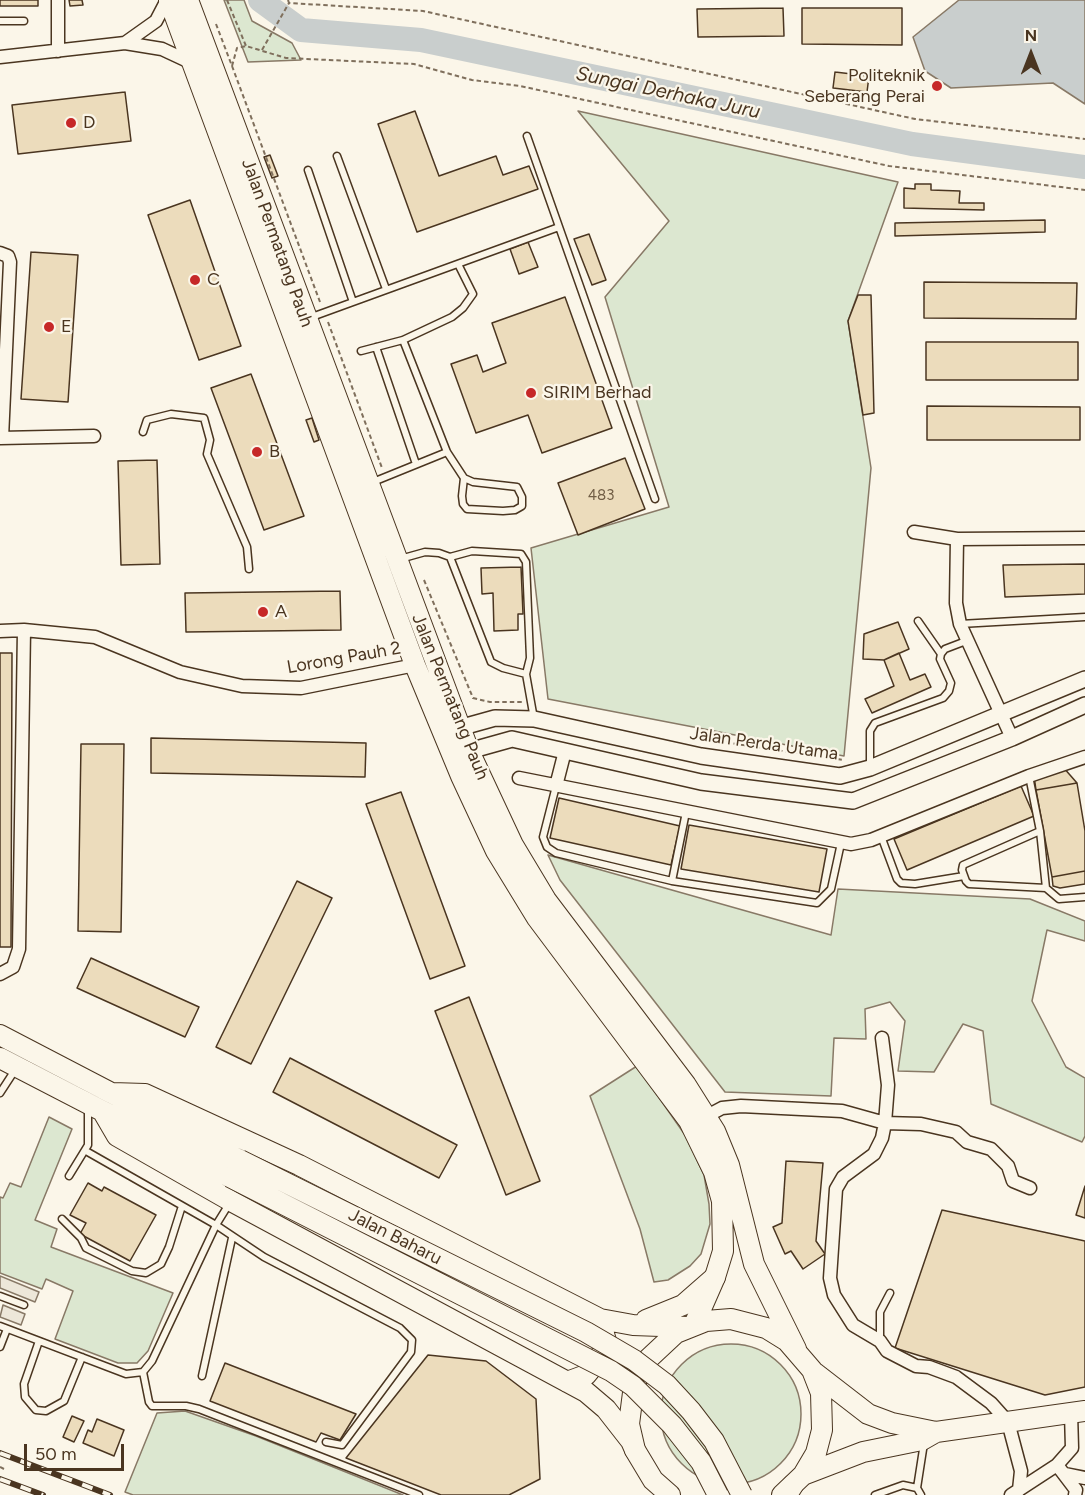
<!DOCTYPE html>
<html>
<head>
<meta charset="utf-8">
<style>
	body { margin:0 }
	#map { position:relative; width:1085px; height:1495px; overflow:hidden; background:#fbf6e9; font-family:Figtree,sans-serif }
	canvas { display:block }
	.north { position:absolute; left:1001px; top:24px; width:60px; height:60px; -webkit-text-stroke:4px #fbf6e9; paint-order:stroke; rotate:0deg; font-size:16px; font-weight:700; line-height:24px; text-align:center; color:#4a3520 }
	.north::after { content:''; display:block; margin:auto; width:21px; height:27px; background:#4a3520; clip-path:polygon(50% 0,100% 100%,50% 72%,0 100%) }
	.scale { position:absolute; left:24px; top:1444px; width:100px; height:27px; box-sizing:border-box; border:3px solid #4a3520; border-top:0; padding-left:8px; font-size:18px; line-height:21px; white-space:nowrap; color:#4a3520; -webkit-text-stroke:4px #fbf6e9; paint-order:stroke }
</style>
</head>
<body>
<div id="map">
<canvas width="1085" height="1495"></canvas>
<div class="north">N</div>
<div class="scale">50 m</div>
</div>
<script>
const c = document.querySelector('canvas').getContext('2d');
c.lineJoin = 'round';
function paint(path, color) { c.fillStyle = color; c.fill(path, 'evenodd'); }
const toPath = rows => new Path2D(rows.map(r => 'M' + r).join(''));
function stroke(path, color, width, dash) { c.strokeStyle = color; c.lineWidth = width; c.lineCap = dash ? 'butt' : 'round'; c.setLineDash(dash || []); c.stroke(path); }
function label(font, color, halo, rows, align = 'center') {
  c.font = font + ' Figtree,sans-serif'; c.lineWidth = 4.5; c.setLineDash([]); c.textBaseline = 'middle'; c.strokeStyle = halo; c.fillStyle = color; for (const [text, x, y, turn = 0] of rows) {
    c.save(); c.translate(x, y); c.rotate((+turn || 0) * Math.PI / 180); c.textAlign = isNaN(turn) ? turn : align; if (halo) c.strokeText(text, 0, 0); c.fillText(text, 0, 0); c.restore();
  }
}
const green = toPath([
	[224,0,244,0,252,21,292,43,301,60,248,62,224,0],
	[578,111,898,182,848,321,871,468,844,756,548,699,531,548,669,507,605,297,669,221,578,111],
	[548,855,831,935,838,889,1030,899,1085,921,1085,941,1047,930,1032,1001,1066,1067,1085,1078,1085,1136,1082,1142,991,1104,983,1031,963,1024,934,1072,898,1071,905,1021,890,1002,865,1009,866,1039,834,1038,831,1096,725,1092,560,880,548,855],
	[637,1066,685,1135,704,1175,709,1204,710,1224,701,1254,690,1266,668,1280,654,1282,640,1229,590,1096,637,1066],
	[49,1117,72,1129,35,1220,57,1229,51,1247,173,1293,148,1351,137,1363,118,1363,55,1339,73,1291,46,1279,42,1289,0,1273,0,1197,3,1198,10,1183,21,1187,49,1117],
	'661 1414a70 70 0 1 1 140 0a70 70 0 1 1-140 0Z',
	[185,1411,256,1436,403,1495,133,1495,125,1492,157,1413,185,1411]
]);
paint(green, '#dce7d0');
stroke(green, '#887966', 1.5);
const parking = toPath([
	[0,1276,39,1292,35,1302,0,1288,0,1276],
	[3,1305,25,1314,21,1325,0,1317,3,1305]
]);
paint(parking, '#ede7d9');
stroke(parking, '#887966', 1.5);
const water = toPath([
	[959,0,1085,0,1085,104,1053,83,951,88,925,71,913,37,959,0]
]);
paint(water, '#c9cecd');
stroke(water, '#887966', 1.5);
stroke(toPath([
	[260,0,301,30,421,40,912,144,1085,167]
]), '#c9cecd', 24);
const building = toPath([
	[0,0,38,0,38,6,0,6,0,0],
	[69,0,82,0,83,5,70,6,69,0],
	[783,8,784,36,698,37,697,9,783,8],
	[802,8,902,8,902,45,802,44,802,8],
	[835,72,869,76,867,92,833,88,835,72],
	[125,92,131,141,18,154,12,105,125,92],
	[415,111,439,176,496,156,503,175,529,166,538,189,417,232,378,124,415,111],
	[270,155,278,176,272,178,264,157,270,155],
	[915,184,931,184,931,190,960,191,959,203,984,203,984,210,904,208,904,188,915,189,915,184],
	[190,200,241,346,199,360,148,215,190,200],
	[1045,220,1045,232,895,236,895,223,1045,220],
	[589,234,606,280,592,285,574,239,589,234],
	[528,242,538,267,519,274,510,249,528,242],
	[31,252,78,255,68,402,21,399,31,252],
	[924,282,1077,283,1076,319,924,318,924,282],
	[858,295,871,295,874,413,863,415,848,321,858,295],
	[565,297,612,428,542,453,528,415,476,433,451,364,477,355,483,372,506,363,492,323,565,297],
	[926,342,1078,342,1078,380,926,380,926,342],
	[251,374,304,516,264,530,211,388,251,374],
	[927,406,1080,407,1080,440,927,440,927,406],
	[312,418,319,440,314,442,306,420,312,418],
	[625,458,645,509,578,535,558,483,625,458],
	[157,460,160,564,121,565,118,461,157,460],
	[1085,564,1085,594,1005,597,1003,565,1085,564],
	[521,567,523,614,518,614,518,630,494,631,493,593,482,594,481,568,521,567],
	[340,591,341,630,186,632,185,593,340,591],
	[898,622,909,649,884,660,863,659,864,634,898,622],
	[0,653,12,653,11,947,0,947,0,653],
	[899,653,910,680,925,674,931,687,872,713,865,699,894,686,884,660,899,653],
	[151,738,366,743,365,777,151,773,151,738],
	[81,744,124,744,121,932,78,931,81,744],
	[1063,767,1077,783,1036,790,1034,776,1063,767],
	[1077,783,1085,831,1085,871,1052,877,1036,790,1077,783],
	[1021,786,1034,816,907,870,894,839,1021,786],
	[401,792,465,966,430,979,366,804,401,792],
	[559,798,680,826,671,865,550,838,559,798],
	[689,825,827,849,819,892,681,869,689,825],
	[1085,871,1085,884,1060,888,1053,886,1052,877,1085,871],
	[297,881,332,898,251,1064,216,1047,297,881],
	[91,958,199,1007,185,1037,77,988,91,958],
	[469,997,540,1181,506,1195,435,1011,469,997],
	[290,1058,457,1145,439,1178,273,1092,290,1058],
	[786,1161,823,1163,816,1241,825,1254,803,1269,791,1251,785,1254,773,1227,782,1223,786,1161],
	[88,1183,102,1191,104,1187,156,1215,130,1261,80,1234,86,1223,70,1215,88,1183],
	[1085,1186,1085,1218,1076,1215,1085,1186],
	[942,1210,1085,1241,1085,1387,1045,1395,895,1348,942,1210],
	[428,1355,486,1361,536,1399,540,1479,509,1495,441,1495,346,1458,428,1355],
	[225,1363,356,1414,340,1440,321,1433,316,1442,210,1401,225,1363],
	[72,1416,84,1421,74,1442,63,1437,72,1416],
	[97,1419,124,1430,114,1456,83,1443,88,1430,92,1432,97,1419]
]);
paint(building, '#ecdcbc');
stroke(building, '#4a3520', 1.5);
const service = toPath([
	[0,21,24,21],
	[527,136,655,499],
	[337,156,386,289],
	[308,170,353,302],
	[309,318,559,227],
	[403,340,447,452,464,478,473,482,517,487,522,497,522,506,515,510,503,511,467,509,463,504,462,496,464,478],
	[376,347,416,464],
	[361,351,403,340,452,317,463,308,473,294,458,264],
	[143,432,147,420,171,414,204,418,210,440,207,454,247,547,249,569],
	[373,482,447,452],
	[450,557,472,551,521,554,526,562,530,658,526,674],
	[400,559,425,552,439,553,450,557,491,662,503,668,526,674,534,719],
	[918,621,941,654],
	[960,624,1085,617],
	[870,768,870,731,875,723,943,698,949,691,951,683,940,659,941,654,945,649,966,641],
	[1029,776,1040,831,1046,888],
	[556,786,543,837,547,847,556,853,672,881,817,903,831,889,841,843],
	[1040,831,963,865,962,870,966,881,969,884,1046,888,1059,899,1085,897],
	[881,836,897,879,901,883,915,884,964,876],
	[672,881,686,812],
	[0,1093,15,1070],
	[86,1151,216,1225,264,1257,400,1328,412,1340,411,1352,342,1445,326,1442],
	[69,1176,88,1145,88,1107],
	[62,1219,81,1238,86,1248,132,1271,146,1273,161,1264,169,1247,182,1206],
	[0,1296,24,1305],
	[0,1326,126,1374,143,1372,152,1361,216,1225,229,1204],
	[39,1341,24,1384,25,1397,36,1410,46,1411,64,1401,82,1357],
	[880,1341,880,1312,890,1293],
	[0,1347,7,1329],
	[143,1372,149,1402,152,1406,186,1406,199,1409,419,1495],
	[202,1376,232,1238],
	[875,1495,903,1485,917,1488],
	[921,1495,917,1488,924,1443]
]);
const minor = toPath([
	[58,0,58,51],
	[125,43,156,21,167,0],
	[0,57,125,43,162,49,192,63],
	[0,253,8,256,10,262,2,438],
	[0,438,94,436],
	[914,532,957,539,1085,538],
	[957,539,956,603,960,624,1012,738],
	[0,631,24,630,95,637,180,672,242,686,301,688,415,665],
	[519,778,851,844,871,840,1029,776,1085,757],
	[556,786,565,751],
	[0,974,13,967,19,949,24,630],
	[882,1038,888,1085,885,1123,882,1138,874,1154,843,1177,836,1189,830,1278,834,1295,853,1325,880,1341,887,1351,916,1366,929,1367,956,1377,991,1403,1008,1422,1021,1471,1019,1490],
	[707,1116,722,1108,741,1106,842,1111,885,1123,921,1124,956,1132,967,1142,991,1149,1008,1166,1013,1181,1030,1188],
	[1057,1465,1076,1490,1075,1495],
	[1065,1474,1085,1478],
	[1011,1495,1057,1465,1072,1448,1071,1413]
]);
const tertiary = toPath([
	[459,728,495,718,534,719,701,756,840,776,870,768,1085,679],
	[469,751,512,739,701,782,853,801,1012,738,1085,705]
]);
const primary = toPath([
	[169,0,415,665,461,776,496,851,537,918,689,1121,714,1172,722,1201,723,1251,715,1277,694,1325],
	[188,0,469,751,513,845,546,900,686,1085,715,1131,729,1165,754,1264,796,1349],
	[815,1373,868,1414,892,1423,936,1432,1085,1411],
	[803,1475,863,1452,922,1440,936,1432],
	[670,1495,653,1480,635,1450,629,1424,634,1385,646,1361,676,1333,706,1321,731,1319,766,1328,787,1341,812,1370,821,1393,822,1430,816,1453,803,1475,782,1495]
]);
const trunk = toPath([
	[0,1035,240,1160],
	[0,1058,230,1177],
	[112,1093,145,1094,299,1165,600,1319,633,1325,688,1327],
	[103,1112,117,1136,231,1201,586,1392,606,1409,631,1441,635,1450],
	[646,1320,683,1305,715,1277],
	[567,1382,586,1375,600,1358,606,1341,602,1327],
	[787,1495,793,1485]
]);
stroke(service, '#4a3520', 9);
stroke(minor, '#4a3520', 15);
stroke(tertiary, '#4a3520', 18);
stroke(primary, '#4a3520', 22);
stroke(trunk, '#4a3520', 22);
stroke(toPath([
	[227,0,246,46],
	[288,0,289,3,423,11,915,119,1085,139],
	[216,24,232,66,237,48,246,46,286,58,414,64,472,80,520,86,889,166,1085,190],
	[262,50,289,3],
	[232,66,320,302],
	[328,322,382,468],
	[424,580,473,698,490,702,522,702],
	[689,737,844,760],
	[0,1467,4,1469]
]), '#7f6f5c', 2, [4.5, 3]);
stroke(service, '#fbf6e9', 6);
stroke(minor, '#fbf6e9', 12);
stroke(tertiary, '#fbf6e9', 15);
stroke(primary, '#fbf6e9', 20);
stroke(trunk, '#fbf6e9', 20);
const rail = toPath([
	[0,1453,110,1495],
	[0,1479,43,1495]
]);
stroke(rail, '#4a3520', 6);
stroke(rail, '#fbf6e9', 4, [11]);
const trunkBridge = toPath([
	[240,1160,586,1332,634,1360,667,1385,691,1411,714,1441,742,1495],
	[230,1177,611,1371,633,1386,672,1425,701,1462,718,1495]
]);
stroke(trunkBridge, '#4a3520', 22, []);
stroke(trunkBridge, '#fbf6e9', 20);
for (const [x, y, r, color] of [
	[937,86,6,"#c62828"],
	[71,123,6,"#c62828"],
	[195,280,6,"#c62828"],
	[49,327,6,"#c62828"],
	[531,393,6,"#c62828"],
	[257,452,6,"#c62828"],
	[263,612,6,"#c62828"]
]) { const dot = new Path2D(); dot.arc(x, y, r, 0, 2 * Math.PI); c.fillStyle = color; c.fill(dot); stroke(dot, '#fbf6e9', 2); }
label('15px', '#725f47', null, [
	["483",601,496]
]);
label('18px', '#4a3520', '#fbf6e9', [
	["Politeknik",925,76,"right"],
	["Seberang Perai",925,97,"right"],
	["D",83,123],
	["C",207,280],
	["E",61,327],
	["SIRIM Berhad",543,393],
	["B",269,452],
	["A",275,612]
], 'left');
label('18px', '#4a3520', '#fbf6e9', [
	["Jalan Permatang Pauh",277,243,70],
	["Lorong Pauh 2",344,658,-10],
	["Jalan Permatang Pauh",450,697,68],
	["Jalan Perda Utama",764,744,8],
	["Jalan Baharu",395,1237,27]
]);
label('italic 20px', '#4a3520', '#fbf6e9', [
	["Sungai Derhaka Juru",668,93,12]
]);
</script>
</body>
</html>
